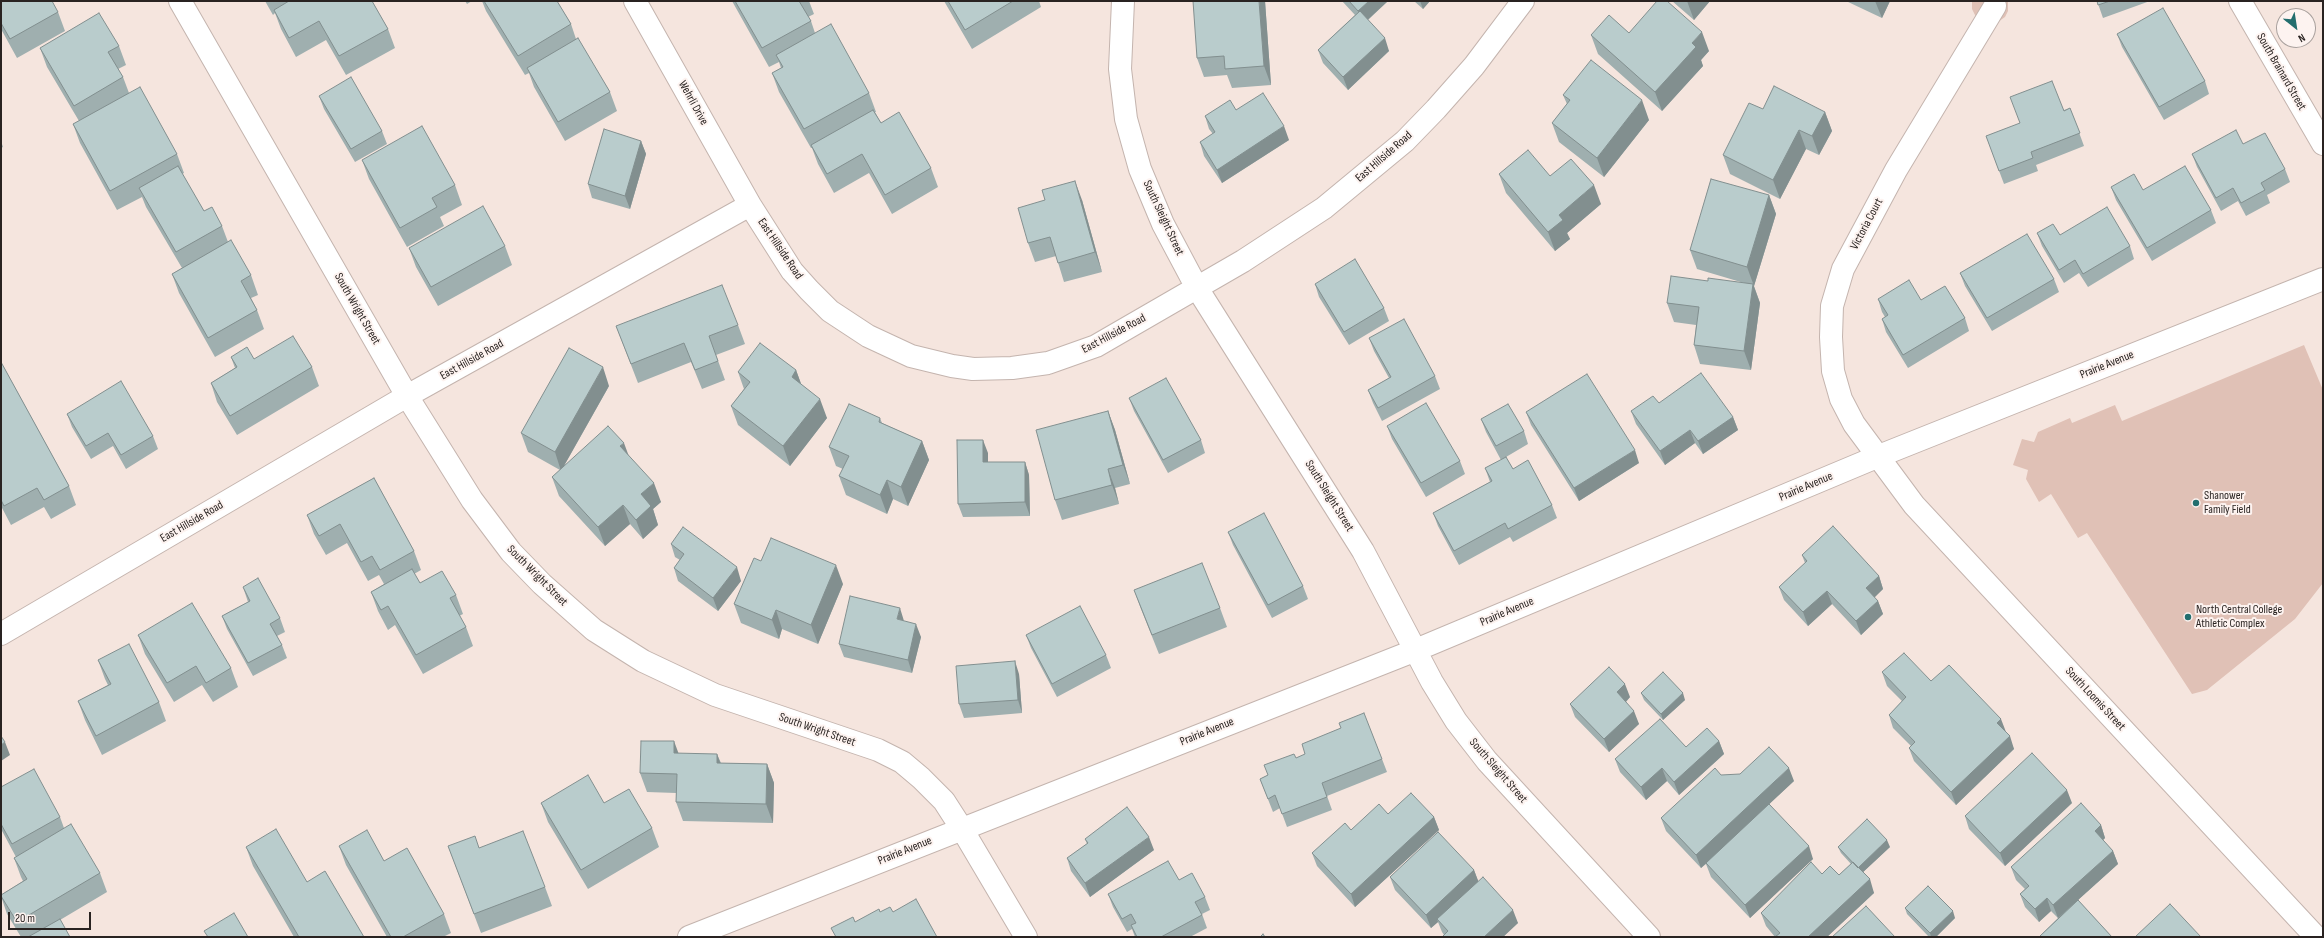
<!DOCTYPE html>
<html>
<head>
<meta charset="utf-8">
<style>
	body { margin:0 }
	#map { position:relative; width:2324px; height:938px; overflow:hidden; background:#f5e5de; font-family:"Sofia Sans Condensed",sans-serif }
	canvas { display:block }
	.frame { position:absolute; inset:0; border:2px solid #292321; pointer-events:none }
	.north { position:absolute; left:2276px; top:8px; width:40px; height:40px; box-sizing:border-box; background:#fdf3f0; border:1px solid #a8a09d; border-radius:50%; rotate:150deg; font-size:11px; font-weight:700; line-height:16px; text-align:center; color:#292321 }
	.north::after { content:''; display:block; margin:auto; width:14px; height:18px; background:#236e6e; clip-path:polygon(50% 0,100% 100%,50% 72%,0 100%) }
	.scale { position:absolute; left:8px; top:912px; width:83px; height:18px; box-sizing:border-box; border:2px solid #292321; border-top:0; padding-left:5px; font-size:12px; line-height:14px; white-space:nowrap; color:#292321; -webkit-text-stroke:3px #fdf3f0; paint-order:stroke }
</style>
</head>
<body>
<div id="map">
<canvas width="2324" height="938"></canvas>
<div class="frame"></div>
<div class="north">N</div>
<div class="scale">20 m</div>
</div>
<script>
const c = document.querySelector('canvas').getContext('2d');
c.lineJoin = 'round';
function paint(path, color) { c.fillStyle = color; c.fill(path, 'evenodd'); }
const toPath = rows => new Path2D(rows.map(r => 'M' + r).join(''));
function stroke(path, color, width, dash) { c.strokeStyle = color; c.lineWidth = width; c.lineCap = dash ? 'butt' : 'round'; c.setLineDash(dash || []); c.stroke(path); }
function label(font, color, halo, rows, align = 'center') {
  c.font = font + ' "Sofia Sans Condensed",sans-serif'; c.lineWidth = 4; c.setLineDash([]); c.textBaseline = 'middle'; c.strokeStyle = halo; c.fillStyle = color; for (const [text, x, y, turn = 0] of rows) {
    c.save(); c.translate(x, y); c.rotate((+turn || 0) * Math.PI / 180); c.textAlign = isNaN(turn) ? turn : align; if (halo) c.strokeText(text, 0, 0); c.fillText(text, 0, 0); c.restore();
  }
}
paint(toPath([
	[1972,1,2008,1,2008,11,2005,17,1995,24,1977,19,1972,9],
	[2304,345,2323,390,2323,583,2295,619,2207,690,2192,694,2087,533,2078,538,2051,494,2039,502,2026,479,2028,470,2013,465,2022,439,2034,442,2038,432,2070,418,2072,423,2115,405,2122,421]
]), '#e0c1b6');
const minor = toPath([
	[180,1,407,396,472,500,511,552,542,584,594,630,643,661,715,695,878,750,902,762,921,778,944,801,962,829,1026,937],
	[635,1,750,205,792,271,809,290,830,311,868,336,911,356,952,366,973,369,1012,368,1048,363,1096,346,1243,261,1324,208,1405,141,1436,109,1474,66,1523,1],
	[1123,1,1120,69,1126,119,1140,169,1163,224,1197,288,1363,551,1432,682,1456,721,1487,761,1649,937],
	[2240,1,2323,144],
	[1995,6,1896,170,1843,269,1832,306,1831,337,1833,371,1841,399,1854,424,1914,505,2316,937],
	[1,634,407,396,750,205],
	[689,937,1416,650,1879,456,2323,279]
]);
stroke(minor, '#c4b4ae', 24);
stroke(minor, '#fff', 22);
paint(toPath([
	[1,1,58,12,65,31,17,58,1,29],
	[265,1,372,1,388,29,395,48,346,75,326,40,296,57,281,29,275,13,273,15],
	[465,1,472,1,467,4],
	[482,1,557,1,571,24,576,39,610,92,617,111,565,141,534,87,529,73,525,75,486,11],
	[732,1,809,1,814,14,808,17,811,21,815,33,869,93,876,112,875,112,881,123,931,168,938,187,892,214,869,173,834,193,818,164,812,148,811,148,779,92,772,73,781,68,779,62,769,67],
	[944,1,1039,1,1041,7,972,49],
	[1265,1,1271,85,1232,88,1227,75,1204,77,1197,58],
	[1342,1,1388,1,1368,20,1389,51,1348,90,1323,63,1318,50,1355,15],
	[1414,1,1430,1,1423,9],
	[1672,1,1710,1,1694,20],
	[1846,1,1890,1,1882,18],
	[2097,1,2150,1,2103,18],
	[1629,33,1709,51,1701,60,1703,66,1662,111,1598,54,1591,35],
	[2117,34,2205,81,2209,94,2164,120,2122,47],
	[119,46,126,65,118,69,123,77,129,93,177,154,184,173,182,174,204,211,222,226,228,242,251,275,258,295,251,298,257,310,264,329,215,357,179,293,172,274,182,268,146,207,142,197,117,210,80,143,73,124,79,121,47,67,40,48],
	[1563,95,1649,120,1604,177,1559,142,1552,123,1567,104],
	[319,96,382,131,387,144,355,162,324,109],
	[2070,108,2084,146,2036,165,2038,171,2004,184,1986,136],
	[1763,109,1825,112,1832,131,1819,155,1806,149,1780,199,1730,174,1723,155],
	[1236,110,1289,140,1222,183,1204,156,1200,142,1213,134,1209,129,1205,116],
	[1,141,3,147,1,148],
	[641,141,646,154,630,209,592,198,588,184],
	[2243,144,2285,169,2290,182,2267,195,2270,203,2246,216,2238,201,2221,211,2197,167,2192,154],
	[362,160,455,185,462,205,440,217,444,226,407,247,369,179],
	[1499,174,1550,176,1601,204,1567,233,1570,239,1555,251,1506,193],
	[2111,187,2143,190,2211,210,2216,223,2152,261,2116,200],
	[1769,195,1776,214,1754,286,1760,303,1751,370,1700,364,1694,345,1696,325,1674,322,1667,303,1708,281,1744,283,1697,269,1690,250],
	[1082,200,1102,272,1064,282,1056,256,1035,262,1028,243],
	[2037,233,2060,235,2130,246,2134,259,2088,287,2079,273,2064,283,2042,246],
	[505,246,512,265,438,306,416,267,409,248],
	[1960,273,2054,279,2059,292,1992,331,1965,286],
	[1315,284,1384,308,1389,321,1349,345,1319,297],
	[1878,299,1921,300,1965,318,1969,331,1908,368,1886,332,1882,319,1885,317,1882,312],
	[738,325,745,344,716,355,725,380,702,389,691,362,638,383,616,326],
	[1369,338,1435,376,1440,389,1382,421,1373,403,1368,390,1389,378,1374,351],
	[231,357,254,359,312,367,319,386,237,435,217,402,211,383,235,368],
	[1,362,69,486,76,505,51,519,44,507,11,525,1,506],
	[796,370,801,384,827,418,790,466,738,425,731,406,744,389,738,372],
	[609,386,564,466,628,455,661,502,653,509,658,525,643,539,630,524,605,546,559,496,552,477,560,470,528,452,521,433],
	[1129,398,1201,440,1205,453,1168,473,1134,411],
	[1659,403,1733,417,1738,430,1703,454,1695,443,1665,465,1636,424,1631,411],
	[1108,411,1115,430,1130,484,1115,488,1119,504,1062,520,1055,500],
	[1526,412,1639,463,1579,501,1531,425],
	[67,414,153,436,158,449,126,469,113,446,91,459,72,427],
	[880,418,882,423,922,441,929,460,908,506,893,499,887,514,846,495,839,476,843,469,836,466,829,447],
	[1481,419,1524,431,1528,444,1506,457,1513,469,1552,505,1557,518,1513,542,1510,537,1459,565,1438,526,1433,513,1490,482,1485,468,1501,460,1486,432],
	[1387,426,1460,461,1465,474,1426,497,1392,439],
	[988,453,988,462,1025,462,1029,475,1030,516,963,517,958,504],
	[374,478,414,551,421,570,414,574,420,583,456,595,463,614,459,616,466,627,473,646,423,674,395,625,388,630,378,611,371,592,384,584,379,575,368,581,347,543,326,555,314,534,307,515],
	[1228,532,1303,586,1308,599,1272,618,1233,545],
	[671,544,741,581,718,611,678,581,674,568,680,560,675,557],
	[1802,555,1879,576,1883,589,1874,597,1878,601,1883,614,1861,635,1832,604,1808,626,1784,600,1779,587,1805,563],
	[761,561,843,584,818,644,782,629,779,639,741,623,734,604],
	[243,587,280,618,285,632,277,636,282,645,287,658,253,676,227,629,222,616,248,602],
	[1134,590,1220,608,1227,627,1159,654,1141,609],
	[904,621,921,637,912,673,844,657,839,644],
	[138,635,231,668,238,687,213,702,202,685,174,702,145,654],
	[1026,635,1106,655,1111,668,1057,697,1031,648],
	[98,660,159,702,166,721,102,755,85,720,78,701,108,685,105,679],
	[1882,672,1931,681,2006,732,2014,749,1956,805,1914,761,1909,748,1911,746,1893,728,1889,715,1902,701,1887,686],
	[1019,674,1022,713,964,718,959,704],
	[1641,693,1685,700,1663,720,1644,700],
	[1630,697,1626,702,1639,724,1609,752,1575,717,1570,704],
	[1719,741,1724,754,1679,795,1667,781,1646,800,1620,772,1615,759],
	[717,754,721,763,767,764,774,783,773,823,683,821,676,802,676,793,647,792,640,773],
	[1296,758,1382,759,1387,772,1327,796,1332,810,1287,827,1280,808,1273,812,1260,779,1268,775],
	[1721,775,1794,781,1769,804,1813,859,1750,918,1711,877,1706,864,1701,868,1666,831,1661,818],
	[1,787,60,817,64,828,100,873,107,892,60,920,70,937,21,937,7,914,1,896,1,895,23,881,21,877,14,858,16,857,1,829],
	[541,803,604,803,652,828,659,847,588,889,548,822],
	[2072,803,2005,866,1969,829,1965,816],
	[1388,814,1434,817,1439,830,1355,907,1317,866,1312,853,1351,830],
	[2101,825,2105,838,2103,840,2113,851,2118,864,2078,900,2112,937,2040,937,2040,936,2058,918,2051,911,2039,922,2025,907,2020,894,2025,889,2016,880,2011,867],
	[1085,839,1154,850,1090,897,1071,871,1067,858,1087,844],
	[339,846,384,861,444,914,451,933,443,937,387,937,346,865],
	[448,846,479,848,545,887,552,906,481,933],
	[246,847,307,882,364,937,294,937,253,866],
	[1838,847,1890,847,1863,872,1874,893,1827,937,1775,937,1766,926,1761,913,1822,874,1839,875,1851,864,1841,853],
	[1474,870,1478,881,1518,923,1503,937,1442,937,1444,935,1442,932,1438,922,1431,928,1395,890,1390,877],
	[1179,880,1205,897,1210,910,1202,914,1207,928,1190,937,1135,937,1132,929,1127,932,1113,907,1108,894],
	[1905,908,1955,918,1936,937,1929,937,1907,914]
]), '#9fafaf');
paint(toPath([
	[1259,1,1265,1,1271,85,1264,66],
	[1369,1,1388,1,1363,24,1358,11],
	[1420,1,1430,1,1423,9],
	[1687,1,1710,1,1694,20],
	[1875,1,1890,1,1882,18],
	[1702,32,1709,51,1701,60,1703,66,1662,111,1655,92,1692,43],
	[1385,38,1389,51,1348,90,1343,77],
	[1642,100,1649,120,1604,177,1597,158],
	[1825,112,1832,131,1819,155,1812,136],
	[1284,126,1289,140,1222,183,1217,170],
	[1799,130,1806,149,1780,199,1773,180],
	[641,141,646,154,630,209,625,196],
	[1075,181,1082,200,1102,272,1095,252],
	[1594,185,1601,204,1567,233,1570,239,1555,251,1548,232,1559,215],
	[1769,195,1776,214,1754,286,1747,267],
	[1753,284,1760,303,1751,370,1744,351],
	[603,367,609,386,561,471,555,452],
	[796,370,803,389,792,377],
	[820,399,827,418,790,466,783,446],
	[1108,411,1115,430,1130,484,1123,465],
	[1733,417,1738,430,1703,454,1698,441],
	[1690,430,1695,443,1665,465,1660,451],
	[983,440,988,453,988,475,983,462],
	[922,441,929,460,908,506,901,487],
	[624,443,631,462,620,446],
	[1635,450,1639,463,1579,501,1574,488],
	[1025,462,1029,475,1030,516,1025,502],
	[1108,469,1115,488,1119,504,1112,485],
	[887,480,893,499,887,514,880,495],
	[654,483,661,502,653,509,658,525,643,539,636,520,641,494],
	[623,505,630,524,605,546,598,527],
	[836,565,843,584,818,644,811,625],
	[737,567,741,581,718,611,713,598],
	[1879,576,1883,589,1871,601,1866,588],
	[1827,591,1832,604,1808,626,1803,612],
	[1878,601,1883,614,1861,635,1856,621],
	[900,608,904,621,897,619],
	[776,610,782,629,779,639,772,620],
	[916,624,921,637,912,673,908,660],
	[1015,661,1019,674,1022,713,1018,700],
	[1625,684,1630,697,1622,706,1617,692],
	[1683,693,1685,700,1663,720,1661,714],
	[1634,711,1639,724,1609,752,1604,739],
	[2001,719,2006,732,1997,723],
	[2010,736,2014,749,1956,805,1951,792],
	[674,741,681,760,674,753],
	[1719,741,1724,754,1679,795,1674,782],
	[5,742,10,755,1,761,1,745],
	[717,754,724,773,717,763],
	[767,764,774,783,773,823,766,804],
	[1662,768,1667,781,1646,800,1641,787],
	[1789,768,1794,781,1701,868,1696,855],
	[2067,790,2072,803,2005,866,2000,853],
	[1434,817,1439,830,1355,907,1351,894],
	[2101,825,2105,838,2099,844,2095,831],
	[1149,837,1154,850,1090,897,1085,883],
	[1887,840,1890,847,1860,875,1858,868],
	[1809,846,1813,859,1750,918,1745,905],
	[2113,851,2118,864,2058,918,2053,905],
	[1474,870,1479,883,1437,919,1438,922,1431,928,1426,915],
	[1870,879,1874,893,1827,937,1808,937],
	[2047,898,2051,911,2039,922,2035,909],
	[1513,910,1518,923,1503,937,1484,937],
	[1953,911,1955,918,1936,937,1931,937,1930,933]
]), '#828f8f');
const building = toPath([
	[1,1,52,1,58,12,10,39,1,23,1,1],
	[289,1,372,1,388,29,339,56,319,21,289,38,274,10,289,1],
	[484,1,557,1,571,24,518,56,484,1],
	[735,1,799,1,811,21,762,48,735,1],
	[948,1,1013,1,965,30,948,1],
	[1193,1,1259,1,1264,66,1225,69,1224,56,1197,58,1193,1],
	[1349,1,1369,1,1358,11,1349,1],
	[1657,1,1667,1,1702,32,1692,43,1696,47,1655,92,1591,35,1609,15,1629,33,1657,1],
	[2097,1,2110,1,2098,5,2097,1],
	[2163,8,2205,81,2159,107,2117,34,2163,8],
	[1360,11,1385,38,1343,77,1318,50,1360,11],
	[99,13,119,46,108,52,123,77,74,106,40,48,99,13],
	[831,24,869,93,804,129,772,73,783,67,776,55,831,24],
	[578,38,610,92,558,122,527,68,578,38],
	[1591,60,1642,100,1597,158,1552,123,1570,100,1563,95,1591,60],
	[351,77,382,131,351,149,319,96,351,77],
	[2052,81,2064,111,2070,108,2080,133,2031,152,2033,158,1999,171,1986,136,2020,123,2010,97,2052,81],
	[1774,86,1825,112,1812,136,1799,130,1773,180,1723,155,1749,103,1763,109,1774,86],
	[140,87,177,154,110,191,73,124,140,87],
	[1263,93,1284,126,1217,170,1200,142,1215,132,1205,116,1230,100,1236,110,1263,93],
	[873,110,881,123,899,112,931,168,885,195,862,154,827,174,811,145,873,110],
	[422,126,455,185,432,198,437,207,400,228,362,160,422,126],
	[604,129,641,141,625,196,588,184,604,129],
	[2236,130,2243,144,2265,133,2285,169,2261,183,2265,190,2241,203,2233,188,2216,198,2192,154,2236,130],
	[1528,150,1550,176,1571,159,1594,185,1559,215,1563,220,1548,232,1499,174,1528,150],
	[178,166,204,211,212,207,222,226,176,252,139,188,178,166],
	[2185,166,2211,210,2147,248,2111,187,2134,174,2143,190,2185,166],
	[1711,179,1769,195,1747,267,1690,250,1711,179],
	[1075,181,1095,252,1058,263,1050,237,1028,243,1018,208,1045,200,1042,190,1075,181],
	[483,206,505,246,431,287,409,248,483,206],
	[2107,207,2130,246,2083,274,2075,260,2059,270,2037,233,2053,224,2060,235,2107,207],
	[2027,234,2054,279,1987,318,1960,273,2027,234],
	[231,240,251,275,241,281,257,310,208,338,172,274,231,240],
	[1355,259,1384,308,1344,332,1315,284,1355,259],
	[1671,276,1708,281,1708,278,1753,284,1744,351,1694,345,1699,307,1667,303,1671,276],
	[1909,280,1921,300,1945,286,1965,318,1903,355,1882,319,1888,315,1878,299,1909,280],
	[722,285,738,325,709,336,718,361,695,370,684,343,631,364,616,326,722,285],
	[1404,319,1435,376,1378,408,1368,390,1391,377,1369,338,1404,319],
	[293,336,312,367,230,416,211,383,237,367,231,357,247,347,254,359,293,336],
	[760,343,796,370,792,377,820,399,783,446,731,406,750,382,738,372,760,343],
	[569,348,603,367,555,452,521,433,569,348],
	[1,362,69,486,44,500,37,488,4,506,1,500,1,362],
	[1701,373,1733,417,1698,441,1690,430,1660,451,1631,411,1653,396,1659,403,1701,373],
	[1587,374,1635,450,1574,488,1526,412,1587,374],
	[1166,378,1201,440,1163,460,1129,398,1166,378],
	[121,381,153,436,121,455,108,433,86,446,67,414,121,381],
	[1426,403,1460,461,1421,483,1387,426,1426,403],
	[849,404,880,418,879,422,922,441,901,487,887,480,880,495,839,476,849,456,829,447,849,404],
	[1508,404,1524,431,1496,446,1481,419,1508,404],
	[1108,411,1123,465,1108,469,1112,485,1055,500,1036,430,1108,411],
	[608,426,624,443,620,446,654,483,641,494,651,506,636,520,623,505,598,527,552,477,608,426],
	[957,440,983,440,983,462,1025,462,1025,502,958,504,957,440],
	[1506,457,1513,469,1528,460,1552,505,1508,529,1505,523,1454,551,1433,513,1492,481,1485,468,1506,457],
	[374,478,414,551,380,570,372,556,361,562,340,524,319,536,307,515,374,478],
	[1264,513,1303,586,1268,605,1228,532,1264,513],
	[1833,526,1879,576,1866,588,1878,601,1856,621,1827,591,1803,612,1779,587,1807,561,1802,555,1833,526],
	[683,527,737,567,713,598,674,568,684,554,671,544,683,527],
	[771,538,836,565,811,625,776,610,772,620,734,604,754,558,761,561,771,538],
	[1202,563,1220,608,1152,635,1134,590,1202,563],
	[412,569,420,583,442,571,456,595,450,598,466,627,416,655,388,606,381,610,371,592,412,569],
	[258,578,280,618,270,624,282,645,248,663,222,616,250,601,243,587,258,578],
	[850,596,900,608,897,619,916,624,908,660,839,644,850,596],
	[192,603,231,668,206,683,196,666,167,683,138,635,192,603],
	[1080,606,1106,655,1052,684,1026,635,1080,606],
	[129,644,159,702,96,736,78,701,111,684,98,660,129,644],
	[1904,653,1931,681,1949,665,2001,719,1997,723,2010,736,1951,792,1909,748,1915,742,1889,715,1906,697,1882,672,1904,653],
	[1015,661,1018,700,959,704,956,666,1015,661],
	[1609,667,1625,684,1617,692,1634,711,1604,739,1570,704,1609,667],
	[1663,672,1683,693,1661,714,1641,693,1663,672],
	[1364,713,1382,759,1322,783,1327,797,1282,814,1275,795,1268,799,1260,779,1268,775,1264,765,1294,754,1296,758,1305,754,1302,744,1341,728,1339,723,1364,713],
	[1660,719,1686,747,1707,728,1719,741,1674,782,1662,768,1641,787,1615,759,1660,719],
	[1,736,5,742,1,745,1,736],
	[641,741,674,741,674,753,717,754,717,763,767,764,766,804,676,802,677,774,640,773,641,741],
	[1769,747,1789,768,1696,855,1661,818,1715,768,1721,775,1740,774,1769,747],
	[2032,753,2067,790,2000,853,1965,816,2032,753],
	[34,769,60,817,12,844,1,824,1,787,34,769],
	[588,775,604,803,629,789,652,828,581,870,541,803,588,775],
	[1411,793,1434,817,1351,894,1312,853,1345,823,1351,830,1379,804,1388,814,1411,793],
	[2081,803,2101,825,2095,831,2113,851,2053,905,2047,898,2035,909,2020,894,2029,886,2011,867,2081,803],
	[1769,804,1809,846,1745,905,1706,863,1769,804],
	[1127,807,1149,837,1085,883,1067,858,1088,843,1085,839,1127,807],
	[1867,819,1887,840,1858,868,1838,847,1867,819],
	[71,824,100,873,17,922,1,896,1,895,27,879,14,858,71,824],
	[276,829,307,882,325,871,364,937,299,937,246,847,276,829],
	[367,830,384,861,407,848,444,914,403,937,391,937,339,846,367,830],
	[523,831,545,887,474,914,448,846,475,836,479,848,523,831],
	[1438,832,1474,870,1426,915,1390,877,1438,832],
	[1168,861,1179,880,1192,873,1205,897,1195,902,1202,915,1161,937,1137,937,1131,925,1136,923,1131,914,1122,919,1108,894,1168,861],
	[1811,862,1822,874,1830,866,1839,875,1853,862,1870,879,1808,937,1775,937,1780,933,1761,913,1811,862],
	[1483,877,1513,910,1484,937,1442,937,1448,931,1437,919,1483,877],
	[1928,886,1953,911,1930,933,1905,908,1928,886],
	[916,899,937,937,836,937,831,928,853,917,855,922,879,909,880,912,890,907,893,912,916,899],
	[2078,900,2112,937,2041,937,2040,936,2078,900],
	[2170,904,2201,937,2135,937,2170,904],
	[1866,906,1895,937,1832,937,1866,906],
	[234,913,248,937,208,937,204,931,234,913],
	[60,919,70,937,28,937,60,919],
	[1263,934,1265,937,1260,937,1263,934]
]);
paint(building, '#b9cccc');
stroke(building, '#828f8f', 1);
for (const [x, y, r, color] of [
	[2196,503,4,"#236e6e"],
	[2188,617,4,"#236e6e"]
]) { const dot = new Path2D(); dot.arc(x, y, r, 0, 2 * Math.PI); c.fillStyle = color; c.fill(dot); stroke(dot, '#fdf3f0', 1.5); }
label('12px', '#292321', '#fdf3f0', [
	["South Brainard Street",2281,72,60],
	["Wehrli Drive",693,103,61],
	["East Hillside Road",1384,157,-41],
	["South Sleight Street",1163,218,65],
	["Victoria Court",1867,224,-62],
	["East Hillside Road",780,249,56],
	["South Wright Street",357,309,60],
	["East Hillside Road",1114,334,-28],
	["East Hillside Road",472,360,-29],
	["Prairie Avenue",2107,365,-22],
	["Prairie Avenue",1806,487,-23],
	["South Sleight Street",1329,496,58],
	["East Hillside Road",192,522,-30],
	["South Wright Street",537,576,45],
	["Prairie Avenue",1507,612,-23],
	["South Loomis Street",2095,699,47],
	["South Wright Street",817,730,19],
	["Prairie Avenue",1207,732,-22],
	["South Sleight Street",1498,771,49],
	["Prairie Avenue",905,851,-22]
]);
label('12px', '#292321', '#fdf3f0', [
	["Shanower",2204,496],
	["Family Field",2204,510],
	["North Central College",2196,610],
	["Athletic Complex",2196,624]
], 'left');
</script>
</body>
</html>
